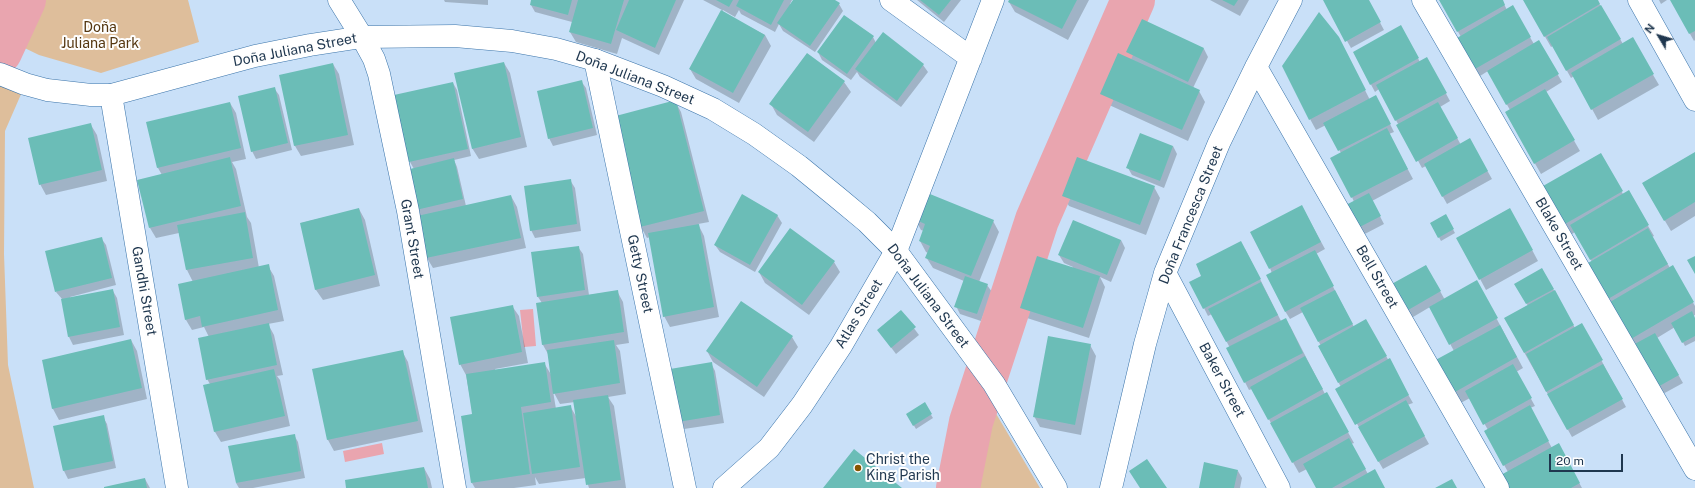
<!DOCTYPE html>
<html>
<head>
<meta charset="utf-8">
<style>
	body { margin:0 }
	#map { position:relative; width:1695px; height:488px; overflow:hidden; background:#c9e0f8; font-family:"Public Sans",sans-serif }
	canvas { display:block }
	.north { position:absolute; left:1639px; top:16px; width:40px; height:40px; -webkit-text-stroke:3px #fefefe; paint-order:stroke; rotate:308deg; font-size:11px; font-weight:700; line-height:16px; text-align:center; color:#1f374f }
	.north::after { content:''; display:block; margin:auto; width:14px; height:18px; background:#1f374f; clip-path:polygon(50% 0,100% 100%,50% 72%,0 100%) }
	.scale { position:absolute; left:1549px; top:454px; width:74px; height:18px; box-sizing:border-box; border:2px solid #1f374f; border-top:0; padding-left:5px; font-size:12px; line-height:14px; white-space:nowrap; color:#1f374f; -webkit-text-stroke:3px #fefefe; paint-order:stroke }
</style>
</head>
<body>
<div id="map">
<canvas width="1695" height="488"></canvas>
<div class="north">N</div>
<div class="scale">20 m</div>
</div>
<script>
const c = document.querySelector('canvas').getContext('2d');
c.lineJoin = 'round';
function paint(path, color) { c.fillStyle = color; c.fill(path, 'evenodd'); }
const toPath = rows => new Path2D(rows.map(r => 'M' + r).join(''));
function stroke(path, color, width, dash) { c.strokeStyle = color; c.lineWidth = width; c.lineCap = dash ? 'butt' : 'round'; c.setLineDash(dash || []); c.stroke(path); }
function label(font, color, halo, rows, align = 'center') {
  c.font = font + ' "Public Sans",sans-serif'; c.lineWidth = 4; c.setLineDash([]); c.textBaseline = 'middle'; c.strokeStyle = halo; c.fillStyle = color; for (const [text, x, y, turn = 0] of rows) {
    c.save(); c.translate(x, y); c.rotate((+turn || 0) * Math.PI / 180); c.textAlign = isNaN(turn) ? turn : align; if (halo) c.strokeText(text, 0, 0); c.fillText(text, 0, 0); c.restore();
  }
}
paint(toPath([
	[0,0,188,0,199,42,101,73,39,55,0,36],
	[0,82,22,92,5,131,4,254,8,365,34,488,0,488],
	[988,400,1040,488,972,488]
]), '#debe9b');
paint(toPath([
	[533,309,536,346,524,347,520,310],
	[382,443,384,454,345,462,343,451]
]), '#e9a5af');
paint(toPath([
	[444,0,488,0,488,5,445,2],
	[532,0,684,0,659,55,622,38,617,54,576,42,570,32,572,22,535,12,531,5],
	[703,0,792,0,790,4,791,5,795,0,834,0,839,4,843,11,815,52,783,31,779,24,775,32,741,14,739,10,735,17,723,10,722,12,765,35,771,46,739,103,696,79,690,69,722,10],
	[917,0,961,0,944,22],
	[1010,0,1089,0,1068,40,1015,12,1009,2],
	[1210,0,1249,0,1240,16],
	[1324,0,1368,0,1384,30,1351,48],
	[1440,0,1502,0,1507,10,1512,7,1534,44,1539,42,1562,82,1546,92,1580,151,1541,174,1506,113,1510,110,1488,71,1480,76,1458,38,1461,37],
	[1524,0,1597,0,1623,44,1632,39,1659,85,1598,120,1574,76,1571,78,1553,46,1551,47],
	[1659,0,1667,0,1661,4],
	[1671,0,1695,0,1695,40,1694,41],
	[1142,20,1204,49,1208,57,1193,88,1199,91,1205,102,1188,141,1107,104,1101,94,1132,61,1127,52],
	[1401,27,1420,62,1427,59,1450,101,1440,107,1461,145,1470,140,1492,179,1447,204,1426,166,1422,168,1379,89,1375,92,1354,53],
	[873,37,876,43,923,65,928,72,901,107,860,77,857,72,851,80,822,60,818,52],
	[1344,49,1370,100,1380,104,1394,132,1389,134,1413,179,1372,201,1384,224,1359,237,1354,202,1352,197,1341,153,1326,125,1316,130,1310,119],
	[504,63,510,73,527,147,479,159,472,148],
	[333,64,339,74,354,145,301,156,295,146,280,76],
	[581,81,586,88,597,135,553,146,549,138],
	[844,82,851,92,814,142,777,115,771,104],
	[453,83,457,90,471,156,454,160,457,167,466,206,511,196,517,207,526,248,433,268,427,258,417,210,414,169,410,162],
	[274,88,279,95,292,150,256,159,252,151],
	[675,101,681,112,709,222,698,224,704,236,719,317,670,327,664,316,650,237,647,238,641,227],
	[230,103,236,113,246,159,232,162,236,169,247,217,251,223,259,268,268,266,274,276,284,321,268,324,274,335,283,375,277,376,280,380,290,426,221,442,215,432,210,384,207,379,209,337,204,327,192,330,186,320,193,282,187,270,179,233,156,238,150,228,162,175,158,168,147,123],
	[91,125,97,135,107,181,46,195,40,184],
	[1173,146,1177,154,1164,188,1132,175,1128,168],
	[1695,153,1695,216,1671,231,1643,184],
	[1600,154,1623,194,1628,192,1654,236,1652,237,1670,268,1672,267,1695,306,1695,315,1693,316,1695,320,1695,341,1685,346,1675,327,1657,338,1683,383,1661,395,1636,345,1589,264,1592,262,1575,232,1572,234,1544,187],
	[570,180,575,188,581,231,535,238,531,230],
	[1154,187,1160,198,1146,235,1069,206,1063,196],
	[359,209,365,220,380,286,323,300,316,290,301,223],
	[1306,214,1325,249,1316,254,1354,327,1366,321,1413,403,1407,405,1429,444,1383,469,1337,389,1341,387,1319,347,1321,346,1303,312,1290,319,1285,311,1270,268],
	[777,215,782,223,755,272,720,252,715,245],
	[1445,215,1455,233,1441,241,1431,223],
	[915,219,993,221,999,232,979,282,987,285,992,292,981,321,960,314,956,306,964,281,933,268,926,257,928,253,926,252,920,241,924,231,921,230],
	[1516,220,1538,261,1486,290,1458,238],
	[101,238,106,245,116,285,70,297,70,298,113,291,117,298,124,335,73,345,69,337,62,299,56,292],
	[1121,240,1125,248,1111,282,1100,277,1105,287,1089,338,1027,318,1021,308,1072,268,1073,267,1064,263,1059,255],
	[578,247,583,254,589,295,617,291,623,302,629,343,616,345,620,351,626,394,608,397,614,406,626,488,589,488,586,478,539,484,535,477,536,485,514,488,475,488,472,483,463,416,473,415,466,375,460,364,512,306,519,316,528,363,495,369,496,371,544,363,552,376,548,354,543,345,542,303,538,297],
	[553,391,560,404,575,402,577,418,570,406,556,409],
	[1245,249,1281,321,1290,326,1325,394,1326,393,1354,443,1351,444,1368,474,1384,488,1317,488,1307,469,1299,473,1252,389,1249,390,1228,349,1230,348,1212,314,1208,316,1204,308,1203,276],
	[834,262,840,272,809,315,765,283,759,272],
	[1426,266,1445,300,1477,282,1523,368,1516,372,1535,406,1530,408,1552,448,1564,455,1582,488,1506,488,1508,472,1485,431,1488,430,1470,398,1455,406,1454,351,1430,307,1408,320,1389,287],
	[1542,269,1575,328,1588,335,1626,407,1572,437,1524,352,1528,306,1516,284],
	[901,311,919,335,896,354,878,330],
	[792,337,798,347,764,397,713,362,707,351],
	[131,340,137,351,147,399,59,420,53,409,43,361],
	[1090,345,1096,356,1081,435,1040,427,1034,416],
	[402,351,408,362,423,432,334,451,328,440,313,370],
	[711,363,715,371,724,423,684,429,671,370],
	[924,404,933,418,916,429,907,414],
	[103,417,107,424,116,468,68,479,64,471,54,427],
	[294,435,298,442,305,478,253,488,239,488,236,483],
	[424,468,430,479,432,488,347,488],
	[1238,471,1242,478,1240,488,1200,488],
	[145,479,150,488,106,488]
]), '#0003');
stroke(toPath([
	[0,52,24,0],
	[958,488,971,422,1037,220,1133,0]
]), '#e9a5af', 44);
paint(toPath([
	[531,0,572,0,568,15,530,5],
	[578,0,624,0,611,44,569,32],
	[629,0,676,0,655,48,616,30],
	[716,0,733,0,729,7],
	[739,0,784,0,771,25,736,6],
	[793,0,835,0,840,3,810,46,777,23],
	[920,0,951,0,939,15],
	[1009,0,1077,0,1062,29,1008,2],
	[1222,0,1238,0,1234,6],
	[1323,0,1369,0,1381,22,1345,42],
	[1439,0,1503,0,1505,5,1457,32],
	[1523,0,1598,0,1600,4,1544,37],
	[1670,0,1695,0,1695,31,1689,34],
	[1513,5,1531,37,1475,69,1457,38],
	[1601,5,1621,39,1566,71,1547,37],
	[721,10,765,35,733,93,689,69],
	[1319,12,1339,37,1366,90,1309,120,1282,66],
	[844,15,874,36,847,74,817,52],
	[1142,19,1204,48,1188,82,1126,52],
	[1401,25,1419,58,1370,85,1353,52],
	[883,32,924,64,897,101,855,69],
	[1633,37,1654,74,1591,110,1571,73],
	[1539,40,1559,74,1506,105,1487,71],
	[807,53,845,81,808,132,769,104],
	[1118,53,1200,90,1182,130,1100,94],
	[1427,57,1447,93,1395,121,1376,85],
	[504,62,521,137,472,149,454,73],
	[333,63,348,135,294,146,279,75],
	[582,80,593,128,548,139,537,91],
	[453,82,468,149,409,162,394,95],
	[275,87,288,143,251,152,238,96],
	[1545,89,1575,140,1534,164,1505,112],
	[1376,95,1391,124,1338,151,1323,123],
	[676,100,704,211,640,227,612,117],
	[230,102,241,148,157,168,146,122],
	[1438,102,1458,138,1416,162,1396,125],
	[91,123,102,170,39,185,28,138],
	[1387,128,1408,169,1351,198,1330,158],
	[1140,133,1173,146,1160,181,1126,168],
	[1470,138,1488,171,1442,197,1424,164],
	[1695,152,1695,202,1664,221,1642,183],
	[1601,153,1623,191,1565,224,1543,186],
	[230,157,241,206,149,228,137,180],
	[1077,157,1155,186,1140,225,1062,196],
	[454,158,463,199,416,210,406,170],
	[571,179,577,224,530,231,524,186],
	[1629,190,1649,225,1590,260,1570,225],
	[925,192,994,220,971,276,925,258,930,246,919,241,925,224,914,219],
	[1369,193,1381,216,1354,230,1342,207],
	[742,194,778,215,750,265,714,245],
	[511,195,521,238,426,258,417,216],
	[1302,205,1321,242,1269,269,1250,232],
	[359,208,375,275,315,290,300,223],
	[1510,208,1533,250,1479,280,1456,238],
	[245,212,253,258,186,270,177,225],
	[1446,214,1454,229,1438,238,1430,223],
	[1073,220,1121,240,1107,275,1058,255],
	[699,224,714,307,663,317,648,233],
	[790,228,835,261,802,305,758,272],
	[1648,228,1668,264,1608,299,1588,263],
	[102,237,112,278,55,292,45,251],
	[1241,241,1261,279,1203,309,1189,282,1201,276,1196,264],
	[579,246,585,290,537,297,531,252],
	[1315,250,1334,286,1285,312,1266,275],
	[1037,256,1100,276,1083,328,1020,308],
	[1695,256,1695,274,1687,260],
	[269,264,278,310,202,327,200,316,185,320,178,284],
	[1426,265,1441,291,1403,313,1388,286],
	[1673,265,1694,302,1631,339,1610,302],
	[1542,268,1554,289,1526,304,1514,284],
	[965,276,988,284,977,314,954,307],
	[1477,280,1498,318,1449,345,1429,307],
	[1261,282,1278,315,1226,342,1208,309],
	[113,289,120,327,68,337,61,299],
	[618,290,624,332,542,345,536,303],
	[1335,290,1353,324,1318,342,1300,308],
	[1555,290,1574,325,1524,353,1504,318],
	[741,301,793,336,757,387,706,351],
	[513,305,522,352,459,365,450,317],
	[901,310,916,327,891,348,877,330],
	[1692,311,1695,318,1695,336,1682,343,1671,323],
	[1286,318,1303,353,1244,383,1226,348],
	[1366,319,1387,356,1338,383,1318,346],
	[269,323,277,365,206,380,198,338],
	[1582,323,1603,360,1546,392,1526,354],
	[1500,325,1517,357,1448,396,1430,363],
	[1655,333,1679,375,1656,388,1631,346],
	[1048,336,1091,344,1075,425,1033,417],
	[131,339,142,388,52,409,42,360],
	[614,340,620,383,553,394,547,350],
	[403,350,418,421,327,440,312,369],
	[1305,356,1323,389,1268,420,1250,387],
	[1390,358,1409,395,1355,425,1335,389],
	[545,362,551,402,521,407,530,474,471,483,461,416,472,414,466,374],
	[712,362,720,415,678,422,670,369],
	[1513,364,1532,398,1483,425,1465,391],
	[1603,364,1623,399,1567,430,1547,394],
	[274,369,285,416,214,432,203,385],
	[1327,392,1349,432,1292,463,1270,423],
	[608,395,621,480,586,485,573,400],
	[1406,400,1425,436,1378,462,1358,427],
	[925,402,932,414,913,426,906,414],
	[571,405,580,467,532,474,523,413],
	[1530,405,1549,441,1503,466,1484,431],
	[104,415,113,461,63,471,53,426],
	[295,434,301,471,236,483,228,446],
	[1349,438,1366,469,1332,488,1316,488,1303,464],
	[1559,443,1580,483,1571,488,1505,488,1499,476],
	[854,449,902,488,823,488],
	[1147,459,1167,488,1140,488,1129,471],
	[1204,462,1238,470,1234,488,1199,488],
	[424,467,428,488,346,488,345,480],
	[1375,469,1385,488,1341,488],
	[145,478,147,488,104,488,104,487],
	[1452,479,1457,488,1435,488]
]), '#6bbdb7');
const minor = toPath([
	[339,0,362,37,374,59,379,74,408,211,455,488],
	[891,0,971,58],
	[1423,0,1695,469],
	[1639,0,1695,100],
	[595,60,685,488],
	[1256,67,1498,488],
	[111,95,177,488],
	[1165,273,1279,488],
	[724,488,769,448,802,405,841,346,896,251,993,0],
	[1111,488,1145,344,1165,273,1219,143,1256,67,1291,0]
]);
const tertiary = toPath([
	[0,74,25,84,47,90,91,95,111,95,255,56,310,45,362,37,455,36,512,41,556,49,595,60,663,86,713,109,754,134,799,166,837,197,867,222,896,251,994,384,1056,488]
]);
stroke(minor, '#3b74aa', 23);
stroke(tertiary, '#3b74aa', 23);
stroke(minor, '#fff', 22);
stroke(tertiary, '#fff', 22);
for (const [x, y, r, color] of [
	[858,468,4,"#875400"]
]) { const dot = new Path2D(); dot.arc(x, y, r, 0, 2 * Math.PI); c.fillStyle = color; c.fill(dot); stroke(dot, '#fefefe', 1.5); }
label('14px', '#553711', '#fefefe', [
	["Doña",100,28],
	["Juliana Park",100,44]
]);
label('14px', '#1f374f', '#fefefe', [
	["Doña Juliana Street",295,50,-11],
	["Doña Juliana Street",635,78,21],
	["Doña Francesca Street",1191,215,-68],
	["Blake Street",1559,234,60],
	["Grant Street",412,239,80],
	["Getty Street",640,274,78],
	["Bell Street",1377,277,60],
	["Gandhi Street",144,291,80],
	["Doña Juliana Street",928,296,53],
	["Atlas Street",859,314,-59],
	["Baker Street",1222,380,62]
]);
label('14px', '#1f374f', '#fefefe', [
	["Christ the",866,460],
	["King Parish",866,476]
], 'left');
</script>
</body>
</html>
